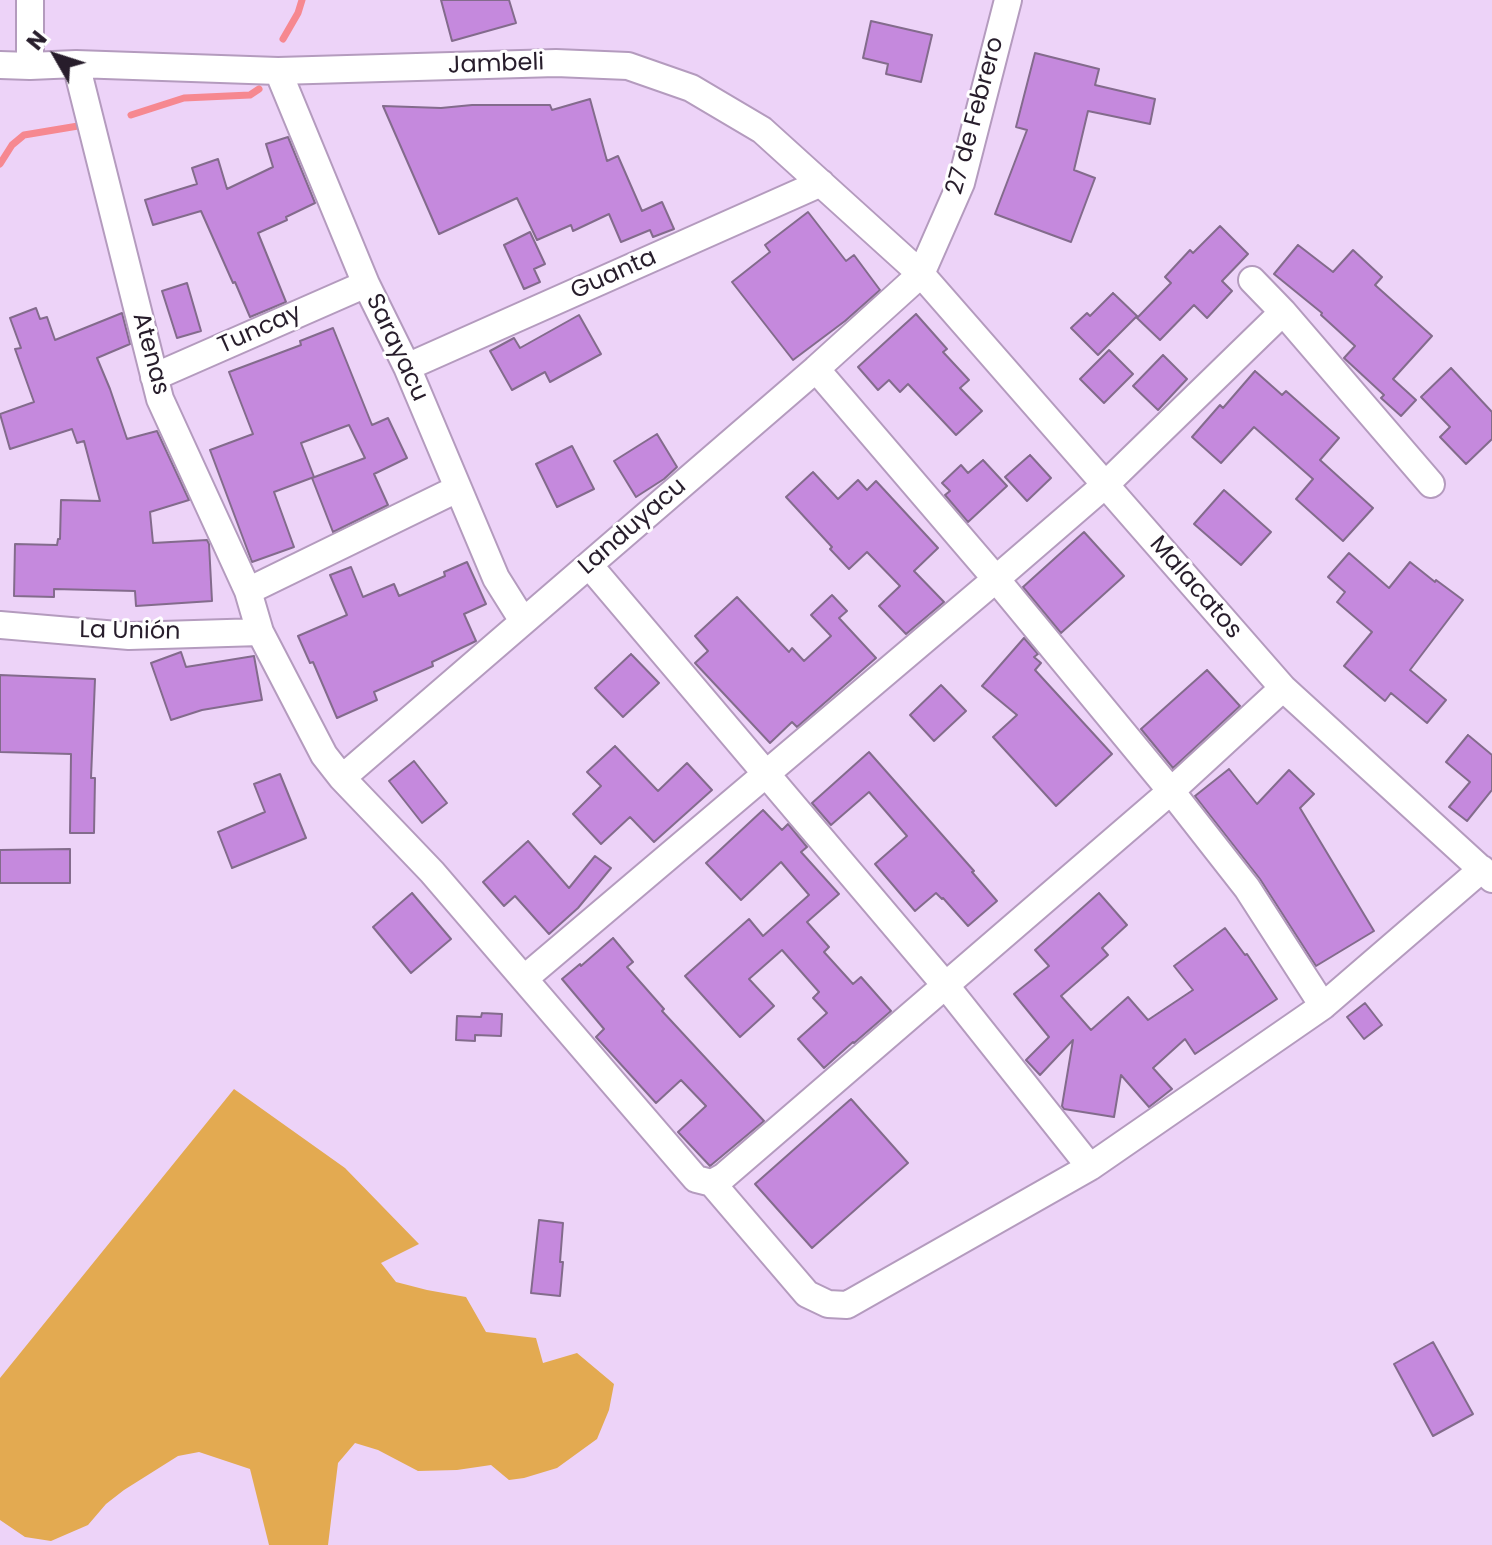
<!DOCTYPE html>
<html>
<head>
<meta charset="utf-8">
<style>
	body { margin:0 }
	#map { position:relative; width:1492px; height:1545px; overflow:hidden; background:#edd3f8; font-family:Poppins,sans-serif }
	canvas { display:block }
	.north { position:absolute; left:16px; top:16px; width:80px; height:80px; -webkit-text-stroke:6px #fff; paint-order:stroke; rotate:309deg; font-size:22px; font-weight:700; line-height:32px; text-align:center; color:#271d2b }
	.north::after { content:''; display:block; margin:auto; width:28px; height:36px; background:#271d2b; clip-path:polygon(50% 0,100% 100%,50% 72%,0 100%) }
</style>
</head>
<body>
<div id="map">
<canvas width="1492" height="1545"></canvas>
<div class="north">N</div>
</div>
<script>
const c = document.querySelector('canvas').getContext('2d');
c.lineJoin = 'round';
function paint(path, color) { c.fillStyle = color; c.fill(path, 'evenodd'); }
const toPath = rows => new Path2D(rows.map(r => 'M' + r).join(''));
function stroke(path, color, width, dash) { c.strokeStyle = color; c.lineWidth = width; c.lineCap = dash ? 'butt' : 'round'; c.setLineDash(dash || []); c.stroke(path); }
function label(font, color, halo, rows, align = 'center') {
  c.font = font + ' Poppins,sans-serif'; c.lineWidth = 6; c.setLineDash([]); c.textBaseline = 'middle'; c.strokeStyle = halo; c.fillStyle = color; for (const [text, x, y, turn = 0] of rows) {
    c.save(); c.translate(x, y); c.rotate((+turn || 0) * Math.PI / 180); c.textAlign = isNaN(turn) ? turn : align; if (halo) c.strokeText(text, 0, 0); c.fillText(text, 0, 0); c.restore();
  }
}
paint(toPath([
	[234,1089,345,1168,419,1244,381,1263,396,1282,427,1290,466,1297,486,1332,536,1338,543,1363,577,1353,614,1384,609,1410,597,1439,557,1468,524,1478,509,1480,491,1465,457,1470,418,1471,378,1450,355,1443,338,1463,328,1545,269,1545,250,1469,199,1452,178,1456,124,1490,106,1504,88,1525,51,1541,25,1537,0,1520,0,1378]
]), '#e3aa51');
stroke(toPath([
	[283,39,298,13,302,0],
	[131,115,184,98,250,95,259,89],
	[0,164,12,145,24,135,78,126]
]), '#f68890', 7);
const building = toPath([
	[441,0,509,0,516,23,452,41,441,0],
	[871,21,932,35,921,82,886,74,888,64,863,58,871,21],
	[1035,53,1099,69,1095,85,1155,99,1150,124,1088,111,1074,170,1095,178,1071,242,995,214,1027,130,1016,127,1035,53],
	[590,99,607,161,618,156,642,211,662,202,674,229,653,237,650,230,621,242,609,214,573,231,571,225,537,240,517,198,439,234,383,106,441,108,472,105,550,105,552,110,590,99],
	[288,137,315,203,286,217,287,220,258,233,286,302,250,317,235,282,233,283,201,211,153,225,145,200,197,184,192,168,218,159,227,189,273,167,266,144,288,137],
	[808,212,846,261,854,255,880,290,845,321,793,360,732,282,770,252,765,245,808,212],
	[1220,226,1248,254,1222,281,1232,291,1207,318,1194,305,1160,340,1137,318,1171,283,1165,277,1190,250,1193,253,1220,226],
	[530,232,545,264,534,269,540,282,524,289,504,245,530,232],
	[1298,245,1333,272,1353,250,1382,277,1375,285,1432,336,1393,379,1416,400,1401,416,1381,398,1384,395,1344,358,1355,346,1321,315,1322,313,1274,274,1298,245],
	[187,283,201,331,177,338,162,291,187,283],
	[1113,293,1137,316,1098,355,1071,328,1087,313,1090,316,1113,293],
	[36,308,40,319,47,317,55,340,122,313,130,344,97,358,110,389,127,439,157,431,189,500,150,512,153,543,207,540,209,544,212,601,136,606,135,591,54,589,54,597,14,596,15,544,57,545,58,539,60,539,61,500,100,501,84,441,77,443,72,429,10,449,0,414,34,402,15,349,21,348,10,318,36,308],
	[916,314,947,349,943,352,969,380,960,388,982,411,956,435,908,384,900,392,889,380,878,390,858,367,916,314],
	[579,315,601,354,550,382,545,372,512,390,490,351,514,338,520,348,579,315],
	[333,328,372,425,388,418,407,458,374,474,388,505,333,532,312,478,365,458,349,425,301,443,314,477,274,492,294,547,252,562,210,450,253,434,229,372,301,345,300,341,333,328],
	[1109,350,1133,374,1104,403,1080,379,1109,350],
	[1163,355,1187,379,1158,410,1133,386,1163,355],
	[1451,368,1492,412,1492,439,1466,464,1440,437,1450,427,1421,397,1451,368],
	[1255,371,1282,395,1286,391,1339,438,1320,460,1373,508,1343,541,1296,499,1313,479,1254,427,1221,463,1192,437,1220,405,1223,408,1255,371],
	[657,434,677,467,664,479,636,497,614,461,657,434],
	[572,446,594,489,557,507,536,464,572,446],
	[1030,455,1051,478,1027,501,1005,477,1030,455],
	[983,460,1007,486,968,522,945,495,950,491,942,483,961,465,968,473,983,460],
	[813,472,838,499,858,480,867,490,876,481,938,548,914,571,944,602,906,634,879,606,900,586,867,552,849,569,830,549,832,547,786,497,813,472],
	[1224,490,1271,532,1241,565,1194,524,1224,490],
	[1084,532,1124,576,1061,633,1023,587,1084,532],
	[1349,553,1389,588,1410,562,1435,582,1436,580,1463,600,1410,670,1446,700,1427,723,1391,693,1385,701,1344,666,1372,632,1337,602,1345,592,1328,577,1349,553],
	[467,562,486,604,464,614,476,641,432,662,433,666,374,692,377,700,337,718,313,662,310,663,298,636,347,615,330,575,351,567,363,597,394,584,399,596,445,576,444,572,467,562],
	[832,595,847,611,839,618,876,658,797,727,792,722,770,743,695,663,708,651,695,636,737,597,789,652,792,648,804,661,831,636,811,615,832,595],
	[1024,638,1038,654,1034,657,1041,663,1035,670,1112,754,1056,806,993,737,1017,715,982,686,1024,638],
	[181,652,186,667,254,656,262,700,202,710,171,720,151,663,181,652],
	[631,654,659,683,623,717,595,688,631,654],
	[1207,670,1240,706,1173,768,1141,729,1207,670],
	[0,675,95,679,91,778,95,778,94,833,70,833,71,754,0,752,0,675],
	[941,685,966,711,934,741,910,715,941,685],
	[1468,735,1492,755,1492,790,1467,821,1449,807,1470,782,1446,762,1468,735],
	[615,746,658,791,687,763,712,790,654,842,630,817,601,844,573,814,601,786,587,772,615,746],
	[869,752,974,871,972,872,997,901,968,926,943,898,942,899,936,893,915,911,875,864,907,836,869,792,831,825,812,803,869,752],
	[414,761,447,803,422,823,389,781,414,761],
	[1229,769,1257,804,1289,770,1314,794,1300,808,1374,931,1316,966,1260,879,1195,796,1229,769],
	[280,774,306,838,232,868,218,832,265,812,254,784,280,774],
	[763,810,782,830,788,824,807,847,801,852,839,894,807,922,829,947,824,952,853,984,861,977,891,1011,854,1043,853,1042,824,1068,798,1039,827,1013,813,998,819,992,782,950,749,979,774,1006,740,1037,685,976,749,919,763,936,809,895,781,862,741,900,706,863,763,810],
	[528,841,569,888,595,856,611,868,578,908,549,934,515,896,504,906,483,882,528,841],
	[70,849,70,883,0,883,0,850,70,849],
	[412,893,451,939,411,973,373,927,412,893],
	[1099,893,1127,925,1102,948,1108,955,1061,996,1091,1030,1128,997,1148,1020,1193,990,1174,966,1225,928,1245,955,1247,954,1277,999,1195,1054,1185,1039,1153,1068,1172,1089,1149,1107,1121,1075,1114,1117,1064,1109,1062,1106,1073,1040,1040,1075,1026,1060,1049,1037,1014,994,1049,966,1035,950,1099,893],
	[613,938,633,962,627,967,664,1009,662,1011,764,1121,710,1166,678,1132,706,1106,681,1080,656,1103,596,1037,604,1029,562,979,580,964,581,966,613,938],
	[1365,1003,1382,1025,1364,1039,1347,1017,1365,1003],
	[482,1013,502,1014,501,1036,475,1035,475,1041,456,1040,457,1016,481,1017,482,1013],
	[851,1099,908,1163,812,1248,755,1184,851,1099],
	[539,1220,563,1223,560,1262,563,1262,560,1296,531,1293,539,1220],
	[1433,1342,1473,1414,1433,1436,1394,1364,1433,1342]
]);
paint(building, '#c589dd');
stroke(building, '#836b8c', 2);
const street = toPath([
	[30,0,30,66],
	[76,64,160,399,248,591,260,632,324,755,342,778,432,872,696,1179,712,1183,723,1177,1171,791,1283,688],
	[0,65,30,66,76,64,278,71,556,63,628,66,691,88,762,130,921,274,1283,688,1492,879],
	[278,71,366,284,407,367,496,578,523,621],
	[1252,280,1283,312,1431,484],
	[407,367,821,183],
	[816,369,996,579,1171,791,1247,888,1323,1006],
	[154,377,366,284],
	[589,565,946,986,1090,1167],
	[248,591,457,489],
	[0,625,129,636,260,632],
	[342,778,816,369,921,274,961,183,1008,0],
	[525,978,996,579,1105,485,1283,312],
	[712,1183,807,1294,828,1304,847,1305,1090,1167,1323,1006,1482,869]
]);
stroke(street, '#b49bbe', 30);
stroke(street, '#fff', 26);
label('24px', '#271d2b', '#fff', [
	["Jambeli",496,65,-2],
	["27 de Febrero",976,116,-75],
	["Guanta",614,275,-24],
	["Tuncay",260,330,-24],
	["Sarayacu",396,348,65],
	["Atenas",150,354,75],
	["Landuyacu",633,527,-41],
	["Malacatos",1195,588,49],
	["La Unión",130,632,1]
]);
</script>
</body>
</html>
